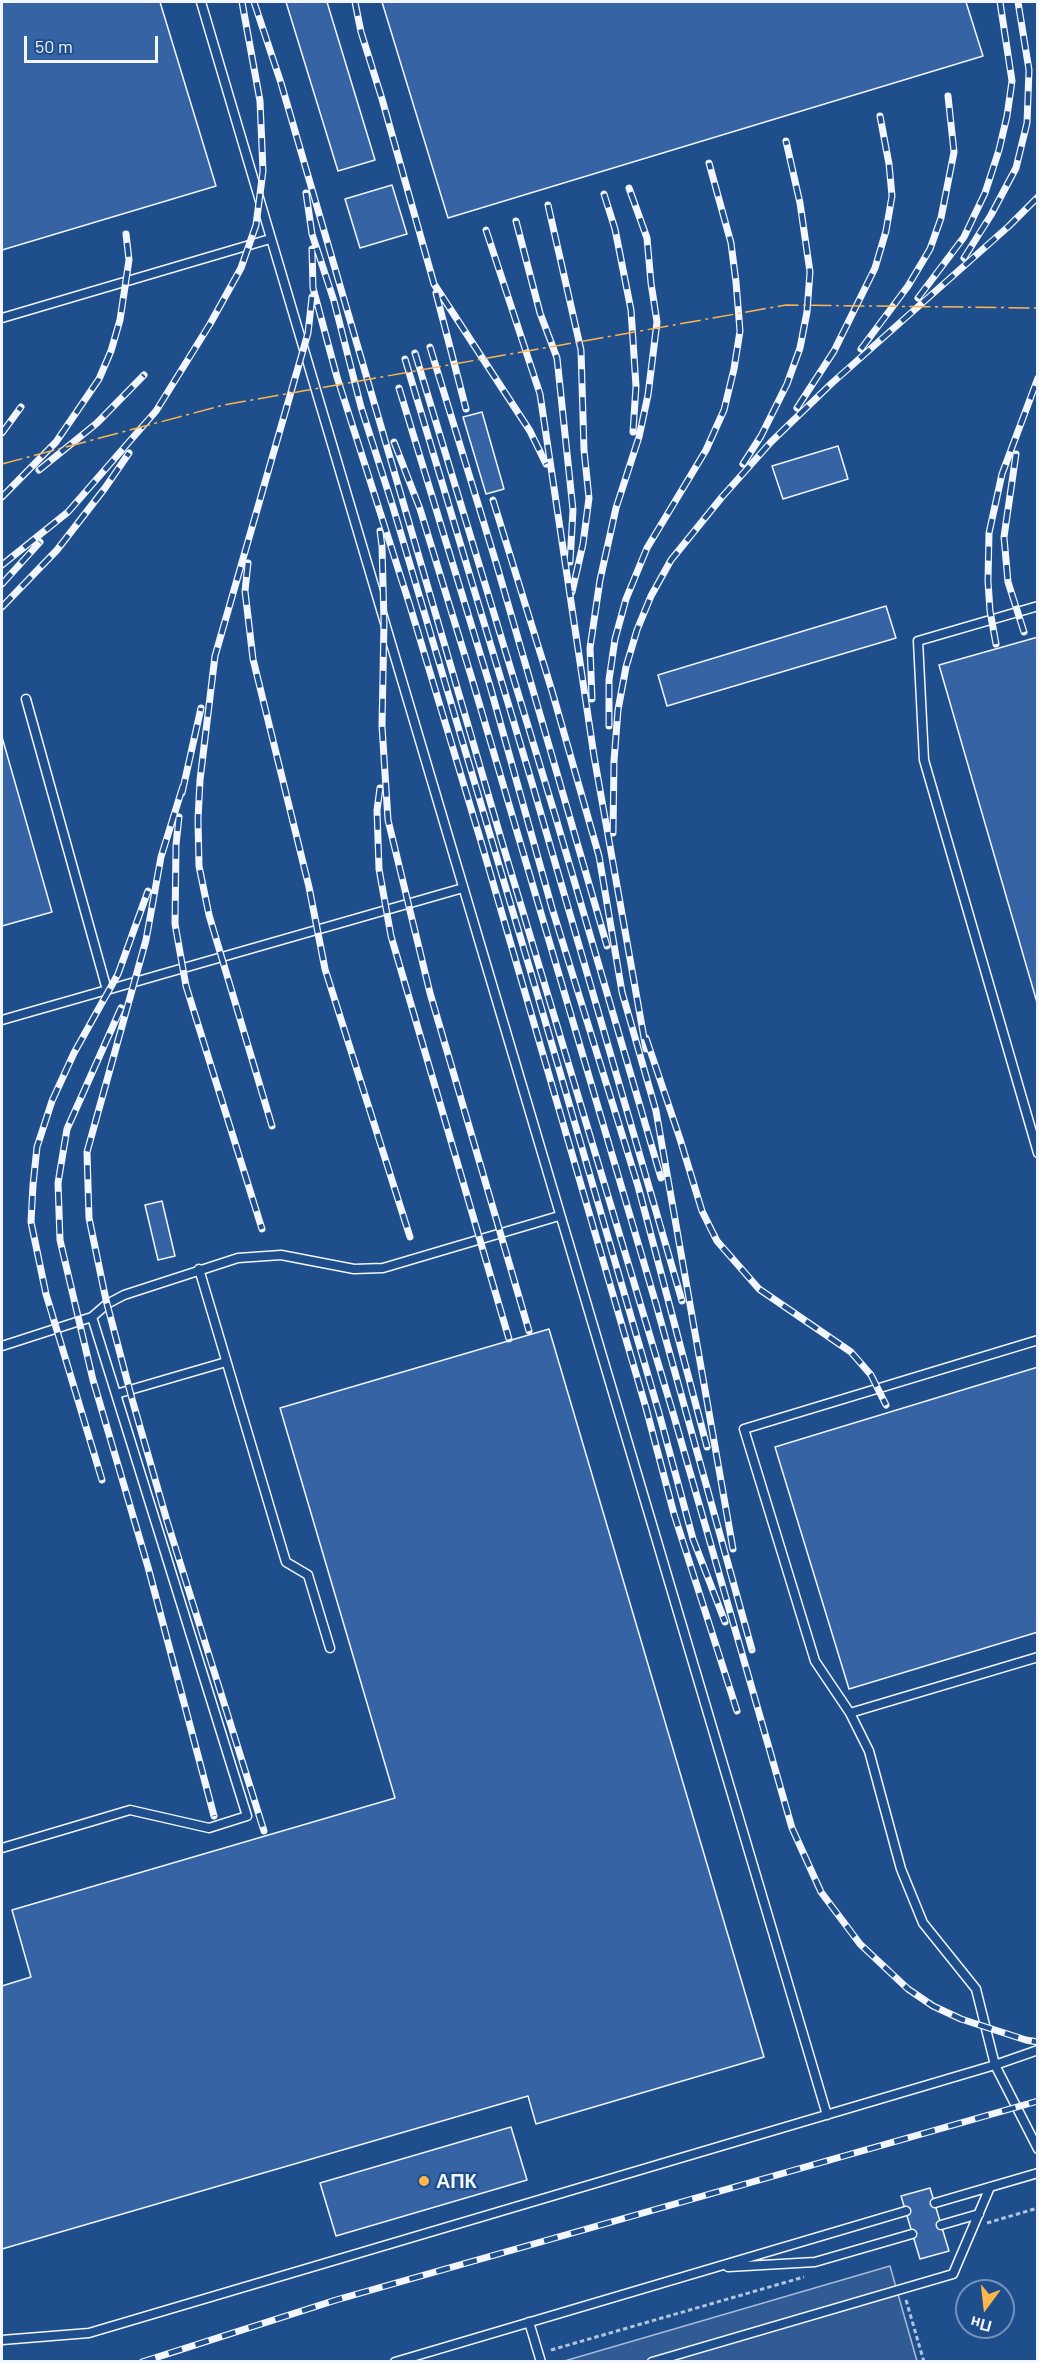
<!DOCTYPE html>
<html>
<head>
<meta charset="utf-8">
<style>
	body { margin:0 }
	#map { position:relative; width:1039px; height:2363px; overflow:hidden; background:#1f4e8c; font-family:Barlow,sans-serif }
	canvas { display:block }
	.frame { position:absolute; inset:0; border:3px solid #f2f6ff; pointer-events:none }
	.north { position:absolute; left:955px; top:2279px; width:60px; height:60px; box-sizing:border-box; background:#1f4e8c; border:2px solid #7391ba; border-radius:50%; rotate:195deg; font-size:16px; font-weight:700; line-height:24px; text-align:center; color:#f2f6ff }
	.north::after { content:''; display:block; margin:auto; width:21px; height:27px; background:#ffb74d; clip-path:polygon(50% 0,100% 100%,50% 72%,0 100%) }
	.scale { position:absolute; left:24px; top:36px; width:134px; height:27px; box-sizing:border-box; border:3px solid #f2f6ff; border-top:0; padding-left:8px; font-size:18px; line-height:21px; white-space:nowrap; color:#f2f6ff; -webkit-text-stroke:4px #1f4e8c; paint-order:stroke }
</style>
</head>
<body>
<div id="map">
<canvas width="1039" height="2363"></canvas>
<div class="frame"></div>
<div class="north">Пн</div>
<div class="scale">50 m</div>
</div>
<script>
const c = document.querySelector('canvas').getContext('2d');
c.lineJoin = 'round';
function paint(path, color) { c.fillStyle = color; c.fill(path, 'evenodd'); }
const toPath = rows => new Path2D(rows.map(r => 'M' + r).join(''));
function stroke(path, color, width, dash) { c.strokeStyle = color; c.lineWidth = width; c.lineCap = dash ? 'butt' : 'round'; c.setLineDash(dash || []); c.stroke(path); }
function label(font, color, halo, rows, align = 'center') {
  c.font = font + ' Barlow,sans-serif'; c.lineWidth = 4.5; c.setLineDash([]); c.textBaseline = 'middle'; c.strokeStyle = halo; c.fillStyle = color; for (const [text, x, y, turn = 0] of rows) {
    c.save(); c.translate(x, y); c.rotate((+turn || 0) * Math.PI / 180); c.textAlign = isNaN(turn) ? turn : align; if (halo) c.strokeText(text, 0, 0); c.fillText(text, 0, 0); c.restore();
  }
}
const parking = toPath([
	[890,2266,917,2361,561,2362,890,2266]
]);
paint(parking, '#305b95');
stroke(parking, '#a8bbd7', 1.5);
const building = toPath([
	[2,2,160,2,216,186,2,250,2,2],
	[286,2,327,2,375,160,338,171,286,2],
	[382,2,966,2,983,56,448,218,382,2],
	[392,185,407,234,360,248,345,199,392,185],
	[482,412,504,489,486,494,463,417,482,412],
	[838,446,848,479,783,499,772,466,838,446],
	[886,606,896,638,667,706,658,675,886,606],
	[1038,637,1038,1006,939,665,1038,637],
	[2,737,52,912,2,926,2,737],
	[162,1201,175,1256,158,1260,145,1205,162,1201],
	[549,1329,764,2057,536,2124,528,2096,2,2249,2,1986,31,1977,12,1910,395,1798,280,1408,549,1329],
	[1038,1367,1038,1632,849,1689,775,1447,1038,1367],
	[511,2127,527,2180,336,2236,320,2183,511,2127],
	[930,2188,949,2251,920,2259,901,2196,930,2188]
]);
paint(building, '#3563a3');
stroke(building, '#f2f6ff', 1.5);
const lane = toPath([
	[201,2,827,2115],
	[2,318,270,239],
	[1038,606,918,641,924,760,1038,1153],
	[26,699,107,990],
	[2,1020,463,888],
	[199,1269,286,1562,308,1575,330,1648],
	[1038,1340,744,1429,815,1661,850,1713,869,1751,901,1869,923,1923,976,1989,995,2065,1038,2149],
	[2,1346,92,1317,107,1304,124,1295,238,1258,281,1255,354,1269,383,1268,559,1216],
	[116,1394,226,1362],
	[850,1713,1038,1657],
	[2,1848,130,1810,209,1828,247,1816,92,1317],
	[935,2203,1038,2173],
	[941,2225,979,2214],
	[728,2267,815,2262,912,2234],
	[529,2322,541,2362],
	[2,2340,89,2333,995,2065,1038,2050],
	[395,2362,906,2211],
	[652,2362,953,2274,990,2187]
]);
stroke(lane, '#f2f6ff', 11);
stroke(toPath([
	[987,2223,1038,2208],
	[906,2300,924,2362],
	[551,2350,804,2277]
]), '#b3c4dc', 3, [4.5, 3]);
stroke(lane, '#1f4e8c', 8);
const rail = toPath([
	[254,2,281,83,502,842,673,1413,792,1828,821,1892,860,1944,908,1989,933,2006,961,2019,1026,2040,1038,2042],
	[355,2,361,32,382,99,434,284,530,431,546,464],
	[306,193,312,234,334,301,361,407,393,507,539,1000,659,1413,693,1539,725,1622],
	[604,194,615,229,631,310,636,386,633,432],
	[548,205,581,350,584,450,589,498,583,544,572,592],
	[516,221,540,313,557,358,573,510,570,562],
	[486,230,540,394,594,756,646,1049],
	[312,249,313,288,337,377,410,606,482,845,646,1408,674,1514,737,1711],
	[964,258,991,215,1016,168,1027,123,1029,70,1018,2],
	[436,293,466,409],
	[918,298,964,237,985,193,999,150,1007,116,1012,81,1000,2],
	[430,347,497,566,607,946],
	[861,349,908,286,930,249,941,218,954,152,948,96],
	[415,353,555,815,661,1178],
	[405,359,532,783,682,1301],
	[399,388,490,686,552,908,638,1186,707,1447],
	[797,408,834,351,875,268,886,231,892,196,889,164,880,116],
	[2,433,21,407],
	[394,442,420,509,472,679,656,1304,752,1650],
	[1016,454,1004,537,1008,582,1024,632],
	[743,464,761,436,787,384,800,348,807,312,810,272,800,203,786,141],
	[39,470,97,423,144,375],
	[2,497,56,442,99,379,111,351,120,320,129,260,126,234],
	[493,500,552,691,599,856,622,992,656,1111,733,1549],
	[380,531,382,546,384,622,382,726,388,820,430,993,529,1331],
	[248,563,245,591,253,659,309,887,325,969,410,1237],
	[2,565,68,512,156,411,210,324,241,268,256,225,263,171,260,101,242,2],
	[2,584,40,542],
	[2,607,57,550,105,488,129,453],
	[996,644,990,611,988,581,989,533,1002,474,1038,378],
	[592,699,590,648,600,580,616,508,639,437,648,395,657,322,651,283,647,238,629,188],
	[609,726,609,680,615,639,626,599,647,548,706,450,724,410,734,369,740,331,736,282,731,243,709,163],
	[183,786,161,857,146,940,87,1152,89,1218,106,1300,132,1399,167,1521,264,1831],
	[380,788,377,810,379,869,391,936,509,1339],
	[182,793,201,708],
	[179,817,176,845,175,924,186,986,262,1229],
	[613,833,614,761,618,710,626,667,637,630,651,596,671,560,722,497,771,442,832,383,1009,226,1038,197],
	[121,1008,67,1129,58,1183,60,1240,93,1380,148,1567,214,1816],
	[646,1038,680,1139,702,1211,717,1241,759,1289,851,1352,871,1375,886,1405],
	[272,1126,209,915,199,866,198,820,200,780,215,656,308,333,312,297],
	[102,1480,46,1294,31,1222,33,1185,37,1147,52,1101,74,1053,118,974,148,891],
	[142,2362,336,2300,1038,2101]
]);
stroke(rail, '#f2f6ff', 7);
stroke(rail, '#1f4e8c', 4.5, [14]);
stroke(toPath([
	[2,464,224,405,786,305,1038,308]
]), '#ffb74d', 1.5, [21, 4.5, 3, 4.5]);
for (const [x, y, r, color] of [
	[424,2181,6,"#ffb74d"]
]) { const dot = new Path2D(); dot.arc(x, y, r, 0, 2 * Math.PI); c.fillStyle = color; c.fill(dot); stroke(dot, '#1f4e8c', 2); }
label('bold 20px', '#f2f6ff', '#1f4e8c', [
	["АПК",436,2181]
], 'left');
</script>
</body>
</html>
